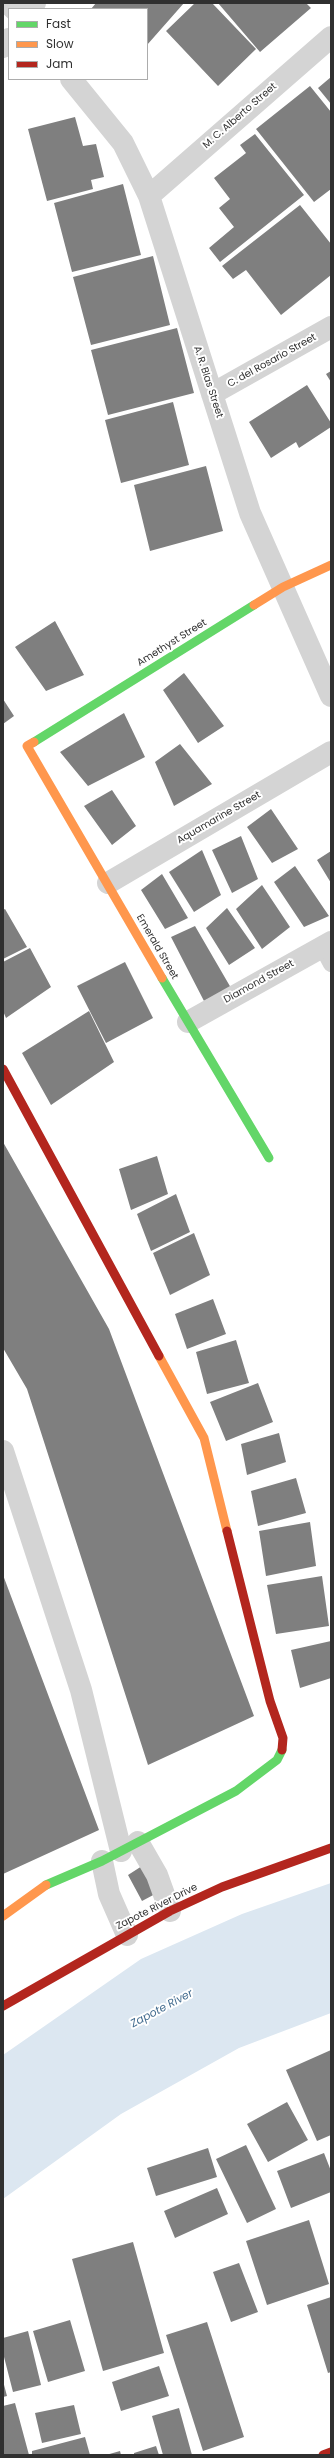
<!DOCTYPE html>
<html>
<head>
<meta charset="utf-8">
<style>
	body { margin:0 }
	#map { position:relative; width:334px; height:2458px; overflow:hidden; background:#fff; font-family:Poppins,sans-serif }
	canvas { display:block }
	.frame { position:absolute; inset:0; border:4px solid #303030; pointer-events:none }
	.legend { position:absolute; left:8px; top:8px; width:140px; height:72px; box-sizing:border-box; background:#fff; border:1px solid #acacac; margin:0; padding:5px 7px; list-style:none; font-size:12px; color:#303030 }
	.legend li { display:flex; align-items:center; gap:8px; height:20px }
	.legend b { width:20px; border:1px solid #acacac }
</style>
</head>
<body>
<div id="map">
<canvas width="334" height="2458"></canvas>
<div class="frame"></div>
<ul class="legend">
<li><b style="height:5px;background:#63d668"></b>Fast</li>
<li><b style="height:5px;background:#ff974d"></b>Slow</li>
<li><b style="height:5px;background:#b3261e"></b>Jam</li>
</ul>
</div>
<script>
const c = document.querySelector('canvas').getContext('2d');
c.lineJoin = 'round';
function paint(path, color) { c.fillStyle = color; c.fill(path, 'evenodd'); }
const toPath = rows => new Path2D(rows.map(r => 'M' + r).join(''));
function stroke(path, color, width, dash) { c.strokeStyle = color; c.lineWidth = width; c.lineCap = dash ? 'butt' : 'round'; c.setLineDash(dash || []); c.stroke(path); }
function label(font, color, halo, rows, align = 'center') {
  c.font = font + ' Poppins,sans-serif'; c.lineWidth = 4; c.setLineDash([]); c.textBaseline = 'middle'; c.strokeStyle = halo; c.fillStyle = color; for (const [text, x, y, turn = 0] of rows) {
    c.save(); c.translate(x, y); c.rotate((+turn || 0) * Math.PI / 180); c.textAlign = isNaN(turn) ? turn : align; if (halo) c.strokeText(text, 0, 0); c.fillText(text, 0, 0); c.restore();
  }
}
paint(toPath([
	[331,1883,331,2013,239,2048,121,2114,3,2199,3,2055,141,1959,242,1914]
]), '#dce7f1');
paint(toPath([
	[96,3,184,3,147,45,147,9,91,9],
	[195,3,212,3,256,49,218,86,166,31],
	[218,3,306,3,311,8,260,52],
	[331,77,331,104,318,88],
	[310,86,331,112,331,189,314,202,256,129],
	[75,117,83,146,96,144,104,177,91,180,93,189,47,201,28,129],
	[255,134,304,195,220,262,209,248,234,227,219,208,230,199,214,178,246,153,240,145],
	[123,184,141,255,72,272,54,203],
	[300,205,331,244,331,275,281,315,246,270,233,279,222,266],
	[153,256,170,325,91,345,73,277],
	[177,328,194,393,108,415,91,350],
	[331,371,331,382,326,374],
	[307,385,331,423,331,427,299,448,296,442,271,458,249,422],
	[173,402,189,465,121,483,105,420],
	[206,466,223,531,150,551,134,485],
	[55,621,84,675,46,691,15,647],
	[184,673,224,726,198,743,163,690],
	[3,699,14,716,3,724],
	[124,713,145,757,88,786,60,752],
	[180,744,212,784,174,806,155,762],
	[112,790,136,826,112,845,84,806],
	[271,809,298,849,272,863,247,827],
	[241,836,258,879,232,893,212,850],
	[202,850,221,895,194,912,169,872],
	[331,851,331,883,317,860],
	[295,866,329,916,304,927,274,882],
	[162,874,188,918,165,929,141,890],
	[262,885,290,927,262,949,236,909],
	[227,908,255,948,229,965,206,928],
	[5,909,27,947,3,959,3,910],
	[195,926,231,988,204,1001,171,937],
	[30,948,51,987,6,1018,3,1011,3,962],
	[125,962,153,1018,106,1043,77,986],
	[89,1011,114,1062,51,1105,22,1053],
	[3,1142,109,1329,254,1716,148,1765,27,1389,3,1348],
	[157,1156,168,1194,131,1210,119,1169],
	[176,1194,190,1232,151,1251,137,1214],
	[194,1233,210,1275,170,1295,153,1253],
	[213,1299,226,1334,187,1349,175,1314],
	[236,1340,249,1383,207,1394,196,1352],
	[258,1383,273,1422,226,1441,210,1402],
	[279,1433,286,1462,247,1475,241,1444],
	[296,1478,306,1513,258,1526,251,1491],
	[310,1522,316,1566,266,1576,259,1531],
	[3,1575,99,1830,3,1874],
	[322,1576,329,1626,276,1634,267,1585],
	[331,1641,331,1678,300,1688,291,1650],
	[142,1866,157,1893,142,1901,128,1875],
	[331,2050,331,2135,317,2141,286,2070],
	[287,2102,308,2140,268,2162,247,2124],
	[246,2145,276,2209,247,2223,216,2159],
	[208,2148,217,2177,156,2196,147,2168],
	[324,2153,331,2171,331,2192,291,2208,277,2171],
	[217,2188,228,2214,175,2238,164,2211],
	[309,2220,329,2284,267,2305,246,2241],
	[133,2242,164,2353,103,2371,72,2259],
	[239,2263,258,2312,231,2322,213,2272],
	[331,2297,331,2372,328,2373,307,2305],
	[70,2320,85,2371,48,2382,33,2331],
	[207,2322,244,2437,203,2451,166,2335],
	[28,2331,41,2385,13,2392,3,2353,3,2338],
	[159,2366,169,2396,121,2411,112,2382],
	[3,2381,7,2396,3,2397],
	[15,2403,29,2455,3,2455,3,2406],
	[74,2405,81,2434,42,2443,35,2413],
	[179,2408,192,2455,163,2455,152,2416],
	[85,2437,90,2455,32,2455,32,2451],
	[156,2446,159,2455,134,2455,134,2453],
	[120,2451,121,2455,106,2455]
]), '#7f7f7f');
stroke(toPath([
	[322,947,331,964]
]), '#d4d4d4', 16);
stroke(toPath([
	[8,3,14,9],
	[31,9,35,3],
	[3,47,9,39],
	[71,79,123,143,149,196,250,513,331,696],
	[149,196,331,37],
	[212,394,331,327],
	[108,883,331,752],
	[188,1022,331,942],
	[3,1451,81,1690,121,1851],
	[138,1842,157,1875,170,1911],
	[102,1861,109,1894,127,1935]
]), '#d4d4d4', 22);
stroke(toPath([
	[34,742,254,605],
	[162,978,269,1158],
	[46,1885,102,1861,236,1791,277,1760,282,1750]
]), '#63d668', 9);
stroke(toPath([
	[254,605,283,587,331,565],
	[34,742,27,746,162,978],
	[159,1356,204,1438,227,1531],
	[3,1916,46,1885]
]), '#ff974d', 9);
stroke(toPath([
	[3,1069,159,1356],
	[227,1531,270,1701,283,1738,282,1750],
	[3,2006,170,1911,222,1887,331,1848],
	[323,2455,331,2452]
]), '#b3261e', 9);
label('10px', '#303030', '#fff', [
	["M. C. Alberto Street",240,116,-41],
	["C. del Rosario Street",272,361,-29],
	["A. R. Blas Street",208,382,72],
	["Amethyst Street",172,643,-32],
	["Aquamarine Street",219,818,-30],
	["Emerald Street",157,947,60],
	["Diamond Street",259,982,-29],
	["Zapote River Drive",157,1907,-27]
]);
label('italic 11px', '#426b8e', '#fff', [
	["Zapote River",162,2009,-28]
]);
</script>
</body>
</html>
